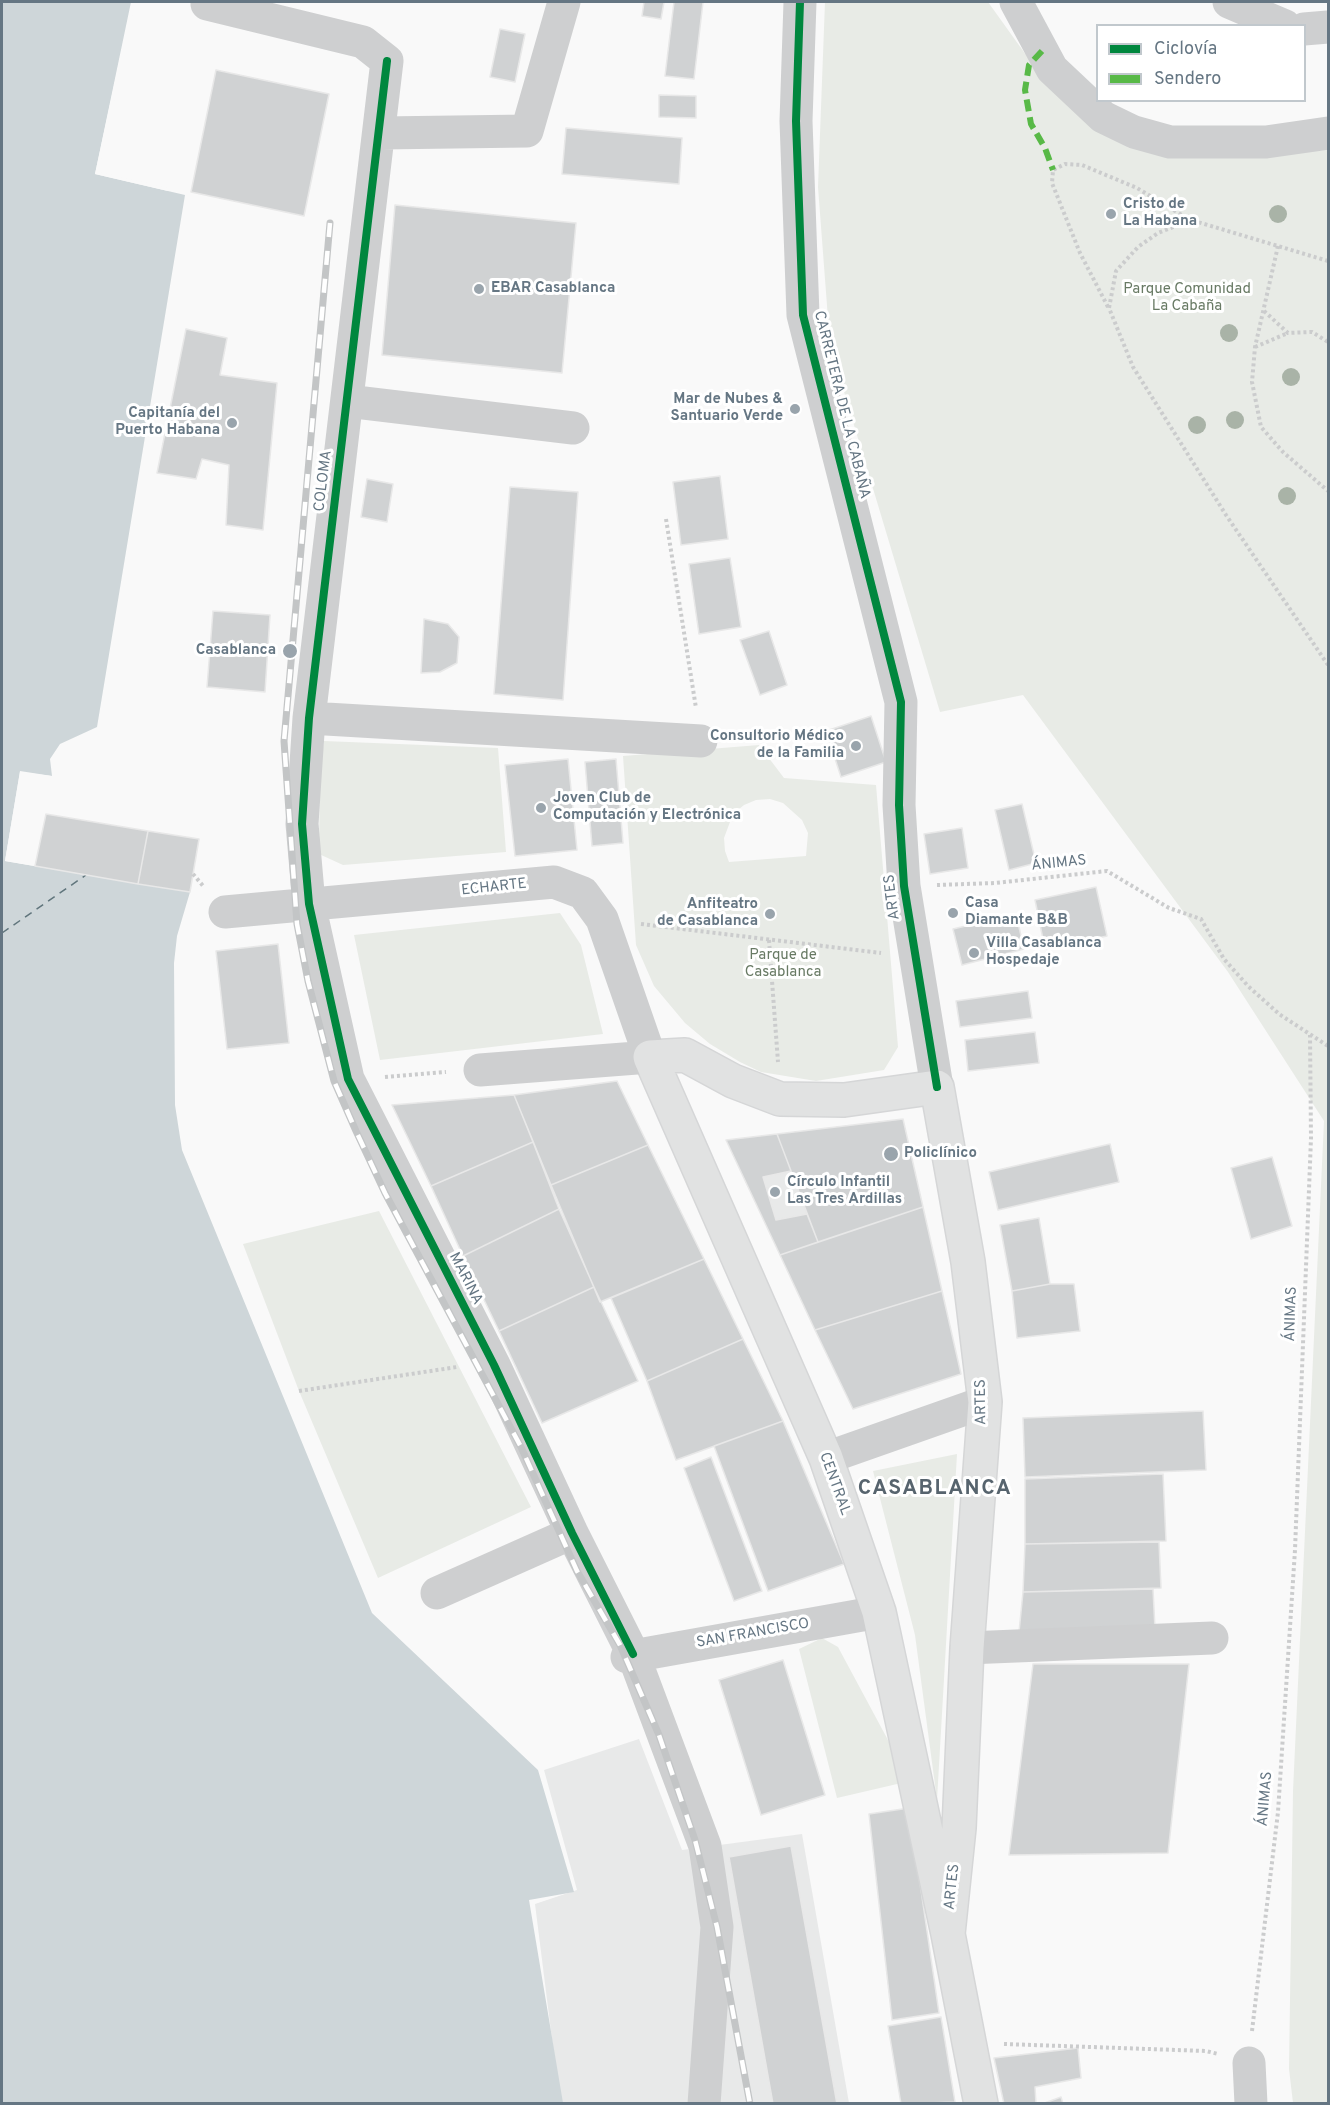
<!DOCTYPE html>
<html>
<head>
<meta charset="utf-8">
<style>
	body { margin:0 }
	#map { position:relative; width:1330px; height:2105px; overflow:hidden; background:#f9f9f9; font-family:Overpass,sans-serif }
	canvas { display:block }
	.frame { position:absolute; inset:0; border:3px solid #657683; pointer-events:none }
	.legend { position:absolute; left:1096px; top:24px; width:210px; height:78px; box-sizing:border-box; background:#fff; border:2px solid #c1c8cd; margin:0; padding:8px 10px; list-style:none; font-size:18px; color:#657683 }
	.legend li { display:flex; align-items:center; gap:12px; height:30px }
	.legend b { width:30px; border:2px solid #c1c8cd }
</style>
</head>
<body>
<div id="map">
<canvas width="1330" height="2105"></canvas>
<div class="frame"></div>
<ul class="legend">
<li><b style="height:8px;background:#00873e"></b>Ciclovía</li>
<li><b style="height:8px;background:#58b947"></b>Sendero</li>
</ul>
</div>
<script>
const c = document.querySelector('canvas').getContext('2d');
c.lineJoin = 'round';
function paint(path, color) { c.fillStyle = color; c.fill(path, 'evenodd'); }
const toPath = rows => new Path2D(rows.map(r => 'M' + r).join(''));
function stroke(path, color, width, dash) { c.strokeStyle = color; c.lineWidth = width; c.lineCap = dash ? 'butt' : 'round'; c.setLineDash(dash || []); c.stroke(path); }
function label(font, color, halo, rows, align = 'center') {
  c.font = font + ' Overpass,sans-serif'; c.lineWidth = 6; c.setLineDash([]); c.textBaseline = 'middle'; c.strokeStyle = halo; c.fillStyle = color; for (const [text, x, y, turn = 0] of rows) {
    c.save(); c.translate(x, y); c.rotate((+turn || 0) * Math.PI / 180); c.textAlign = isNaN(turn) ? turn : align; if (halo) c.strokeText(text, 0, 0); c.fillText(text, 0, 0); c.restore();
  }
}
paint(toPath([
	[777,1134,818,1242,780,1255,726,1140],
	[639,1739,682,1850,802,1834,849,2103,560,2103,535,1904,577,1890,544,1770]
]), '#e8e9e9');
paint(toPath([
	[825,2,988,2,1049,87,1190,158,1328,150,1328,2103,1293,2103,1289,2069,1293,1791,1324,1121,1228,972,1023,695,940,712,830,345,818,187],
	[324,741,498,748,506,852,343,865,319,854,320,769],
	[759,745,784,778,876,785,898,1047,884,1070,816,1081,761,1072,740,1062,710,1044,685,1023,654,986,636,945,623,756],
	[770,799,783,803,802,820,808,833,806,856,729,862,725,851,724,838,733,814,744,805,756,800],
	[560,913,581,945,603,1034,380,1060,354,935],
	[379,1211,531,1507,378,1578,299,1391,243,1244],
	[957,1454,937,1800,915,1635,873,1471],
	[822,1638,838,1647,910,1781,837,1798,799,1649]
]), '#e8ebe6');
paint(toPath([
	[2,2,132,2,95,174,185,195,97,727,60,744,50,759,52,776,20,772,5,861,190,892,177,936,174,963,175,1105,182,1150,372,1613,538,1770,574,1892,529,1900,563,2103,2,2104]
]), '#ced6d9');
paint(toPath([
	[131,2,135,2,99,172,169,188,168,191,95,174],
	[20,771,52,776,51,779,22,775,9,859,139,881,138,884,5,861]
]), '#f9f9f9');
stroke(toPath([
	[2,933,86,875]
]), '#60757c', 1.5, [8, 6]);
const building = toPath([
	[644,2,664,2,661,19,642,16,644,2],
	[674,2,703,2,694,79,665,76,674,2],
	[500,29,525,34,515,82,490,77,500,29],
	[216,70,329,94,304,216,191,192,216,70],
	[659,95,696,96,696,118,659,117,659,95],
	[566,128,682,138,679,184,562,174,566,128],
	[395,205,576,223,562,373,382,355,395,205],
	[186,329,227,338,220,375,277,383,263,530,226,525,229,465,202,459,196,479,157,473,186,329],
	[720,476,728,539,681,545,673,482,720,476],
	[367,479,393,484,387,522,361,517,367,479],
	[510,487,578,492,563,700,494,694,510,487],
	[730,558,741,627,699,634,689,564,730,558],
	[213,611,270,615,265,692,207,687,213,611],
	[424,619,448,624,459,637,457,663,440,672,421,673,424,619],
	[769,631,787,685,760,695,740,640,769,631],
	[871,716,886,762,841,777,826,731,871,716],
	[568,759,577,850,515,856,505,765,568,759],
	[616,759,623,843,592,846,585,762,616,759],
	[1022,804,1036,863,1009,870,995,810,1022,804],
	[46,814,148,831,138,884,35,866,46,814],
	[962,828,968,868,930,874,924,834,962,828],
	[148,831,199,839,190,892,138,884,148,831],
	[1096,887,1107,936,1045,949,1035,900,1096,887],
	[1016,914,1024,949,962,965,953,929,1016,914],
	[278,944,289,1043,227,1049,216,951,278,944],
	[1028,991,1032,1018,960,1027,956,1001,1028,991],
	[1035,1032,1039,1063,968,1071,965,1040,1035,1032],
	[617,1081,648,1145,551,1185,514,1095,617,1081],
	[514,1095,533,1142,431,1186,392,1105,514,1095],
	[903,1119,923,1207,818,1242,777,1134,903,1119],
	[777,1134,791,1171,763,1177,776,1220,807,1214,818,1242,780,1255,726,1140,777,1134],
	[533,1142,559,1209,463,1256,431,1186,533,1142],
	[1110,1144,1119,1182,998,1210,989,1172,1110,1144],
	[648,1145,704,1259,600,1302,551,1185,648,1145],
	[1272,1157,1292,1226,1251,1239,1231,1168,1272,1157],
	[923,1207,942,1291,815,1330,780,1255,923,1207],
	[559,1209,594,1287,499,1331,463,1256,559,1209],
	[1039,1218,1050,1284,1012,1291,1000,1225,1039,1218],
	[704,1259,743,1339,647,1381,611,1298,704,1259],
	[1050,1284,1074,1284,1080,1331,1017,1338,1012,1291,1050,1284],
	[594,1287,638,1381,542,1423,499,1331,594,1287],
	[942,1291,961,1374,853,1409,815,1330,942,1291],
	[743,1339,783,1421,676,1460,647,1381,743,1339],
	[1203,1411,1206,1470,1025,1477,1023,1418,1203,1411],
	[783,1421,844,1564,768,1591,714,1446,783,1421],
	[711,1457,762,1591,734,1601,684,1468,711,1457],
	[1163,1474,1166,1541,1025,1544,1025,1479,1163,1474],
	[1159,1542,1161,1588,1023,1592,1025,1544,1159,1542],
	[1153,1589,1155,1629,1019,1632,1023,1592,1153,1589],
	[783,1660,825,1795,761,1815,719,1680,783,1660],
	[1033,1664,1189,1664,1168,1853,1009,1855,1033,1664],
	[909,1808,939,2013,892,2020,869,1814,909,1808],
	[791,1846,837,2104,773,2104,729,1857,791,1846],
	[941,2017,955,2102,901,2104,888,2026,941,2017],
	[1078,2048,1081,2078,1035,2087,1036,2104,1004,2104,994,2058,1078,2048],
	[1061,2097,1063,2104,1042,2104,1061,2097]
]);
paint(building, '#d0d2d3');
stroke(building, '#e8e8e8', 1.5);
const major = toPath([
	[948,1934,879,1612,826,1458,650,1057,685,1055,733,1081,780,1099,844,1100,937,1087,968,1262,985,1402,967,1648,959,1828,948,1934,981,2104]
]);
stroke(major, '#d5d6d7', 36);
stroke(toPath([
	[1278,246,1255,347,1252,382,1261,427,1283,452,1328,491],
	[1328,261,1191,220,1158,233,1138,247,1116,271,1109,308,1133,367,1226,515,1328,665],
	[1108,307,1080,253,1052,183,1053,170,1065,164,1082,165,1137,188,1190,220],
	[1264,311,1288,333,1312,332,1328,342],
	[1255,347,1288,333],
	[666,519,696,708],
	[193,874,204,887],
	[937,885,995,883,1107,871,1169,908,1201,919,1224,959,1248,986,1279,1014,1328,1046],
	[641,924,881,953],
	[769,940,778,1062],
	[385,1077,446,1072],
	[299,1391,457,1367],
	[1252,2031,1278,1812,1295,1550,1311,1138,1310,1035],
	[1004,2044,1206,2051,1218,2054]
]), '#cbcccd', 4, [3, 3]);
stroke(toPath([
	[800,2,796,121,803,315,901,702,899,805,904,886,937,1087],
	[1016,2,1052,69,1103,117,1134,132,1170,142,1266,142,1328,133],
	[1229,2,1285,26],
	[207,4,363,42,387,61,309,718,302,824,309,904,348,1079,494,1365,572,1533,633,1654,705,1846,717,1927,704,2104],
	[1304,29,1328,27],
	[381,133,527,131,564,2],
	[347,401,573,428],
	[309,718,701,741],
	[225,912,554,882,583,893,602,919,650,1057,480,1070],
	[826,1458,985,1402],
	[437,1593,572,1533],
	[967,1648,1212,1638],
	[627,1657,879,1612],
	[1249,2063,1251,2104]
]), '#cecfd0', 33);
stroke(major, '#e1e2e2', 33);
const rail = toPath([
	[330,223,284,741,297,924,308,981,334,1081,356,1131,385,1193,521,1447,577,1571,620,1645,659,1735,695,1840,717,1927,750,2104]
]);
stroke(rail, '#c3c5c6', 7);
stroke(rail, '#fff', 4.5, [14]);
stroke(toPath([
	[1042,51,1029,65,1025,90,1031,124,1045,148,1053,170]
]), '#58b947', 6, [12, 6]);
stroke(toPath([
	[800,2,796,121,803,315,901,702,899,805,904,886,937,1087],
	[387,61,309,718,302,824,309,904,348,1079,494,1365,572,1533,633,1654]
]), '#00873e', 8);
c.fillStyle = '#a9b3a7';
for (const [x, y] of [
	[1278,214],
	[1229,333],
	[1291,377],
	[1235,420],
	[1197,425],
	[1287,496]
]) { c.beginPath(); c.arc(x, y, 9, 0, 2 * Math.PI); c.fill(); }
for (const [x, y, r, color] of [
	[1111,214,6,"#99a4ac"],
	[479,289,6,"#99a4ac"],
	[795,409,6,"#99a4ac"],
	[232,423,6,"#99a4ac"],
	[290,651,8,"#99a4ac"],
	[856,746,6,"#99a4ac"],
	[541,808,6,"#99a4ac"],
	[953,913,6,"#99a4ac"],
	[770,914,6,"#99a4ac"],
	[974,953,6,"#99a4ac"],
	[891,1154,8,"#99a4ac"],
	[775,1192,6,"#99a4ac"]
]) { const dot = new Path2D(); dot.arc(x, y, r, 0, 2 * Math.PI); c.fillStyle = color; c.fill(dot); stroke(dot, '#fff', 2); }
label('bold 15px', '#657683', '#fff', [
	["Cristo de",1123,205],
	["La Habana",1123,222],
	["EBAR Casablanca",491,289],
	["Mar de Nubes &",783,400,"right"],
	["Santuario Verde",783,417,"right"],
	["Capitanía del",220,414,"right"],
	["Puerto Habana",220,431,"right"],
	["Casablanca",276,651,"right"],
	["Consultorio Médico",844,737,"right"],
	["de la Familia",844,754,"right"],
	["Joven Club de",553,799],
	["Computación y Electrónica",553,816],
	["Casa",965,904],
	["Diamante B&B",965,921],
	["Anfiteatro",758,905,"right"],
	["de Casablanca",758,922,"right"],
	["Villa Casablanca",986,944],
	["Hospedaje",986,961],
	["Policlínico",904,1154],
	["Círculo Infantil",787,1183],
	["Las Tres Ardillas",787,1200]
], 'left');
label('15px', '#687a64', '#fff', [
	["Parque Comunidad",1187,290],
	["La Cabaña",1187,307],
	["Parque de",783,956],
	["Casablanca",783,973]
]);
label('15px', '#657683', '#fff', [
	["CARRETERA DE LA CABAÑA",841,405,76],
	["COLOMA",324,481,-83],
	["ÁNIMAS",1059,864,-6],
	["ECHARTE",494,888,-6],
	["ARTES",893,897,-97],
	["MARINA",465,1279,63],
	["ÁNIMAS",1292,1314,-88],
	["ARTES",982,1402,-91],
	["CENTRAL",834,1484,70],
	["SAN FRANCISCO",753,1634,-10],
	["ÁNIMAS",1266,1799,-85],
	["ARTES",953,1887,-84]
]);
c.letterSpacing = '1.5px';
label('bold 21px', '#57646e', '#fff', [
	["CASABLANCA",935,1490]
]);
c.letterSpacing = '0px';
</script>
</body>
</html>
